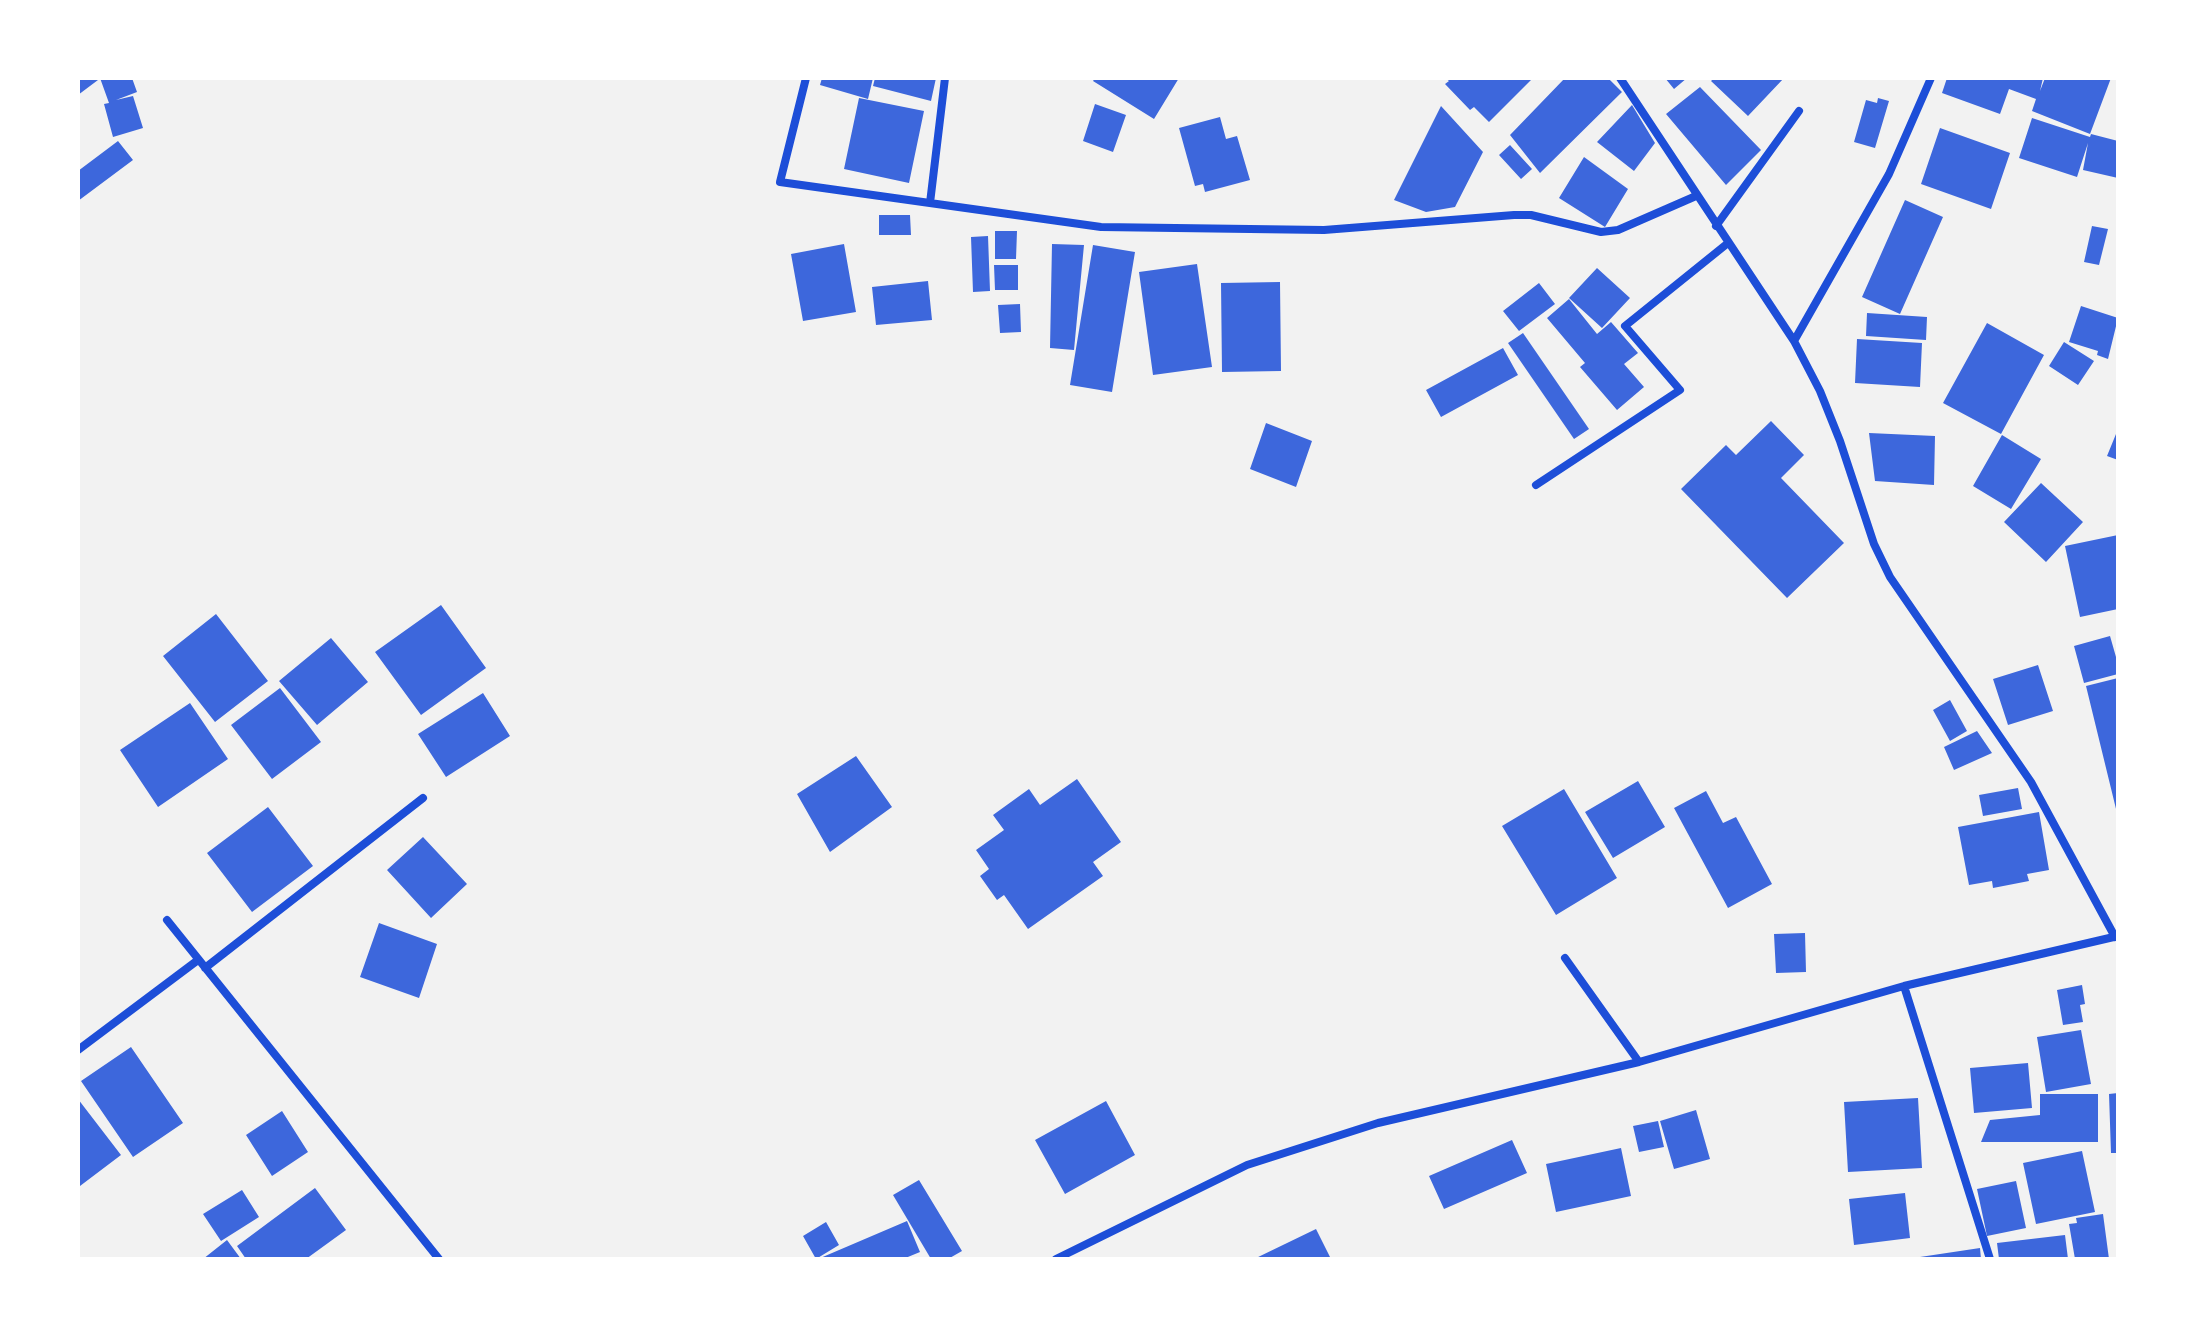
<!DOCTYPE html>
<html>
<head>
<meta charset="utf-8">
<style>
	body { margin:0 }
	#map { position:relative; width:2196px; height:1337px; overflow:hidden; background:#f2f2f2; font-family:Jost,sans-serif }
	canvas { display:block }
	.frame { position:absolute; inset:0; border:80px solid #fff; pointer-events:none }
</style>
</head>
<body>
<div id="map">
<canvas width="2196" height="1337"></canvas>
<div class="frame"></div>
</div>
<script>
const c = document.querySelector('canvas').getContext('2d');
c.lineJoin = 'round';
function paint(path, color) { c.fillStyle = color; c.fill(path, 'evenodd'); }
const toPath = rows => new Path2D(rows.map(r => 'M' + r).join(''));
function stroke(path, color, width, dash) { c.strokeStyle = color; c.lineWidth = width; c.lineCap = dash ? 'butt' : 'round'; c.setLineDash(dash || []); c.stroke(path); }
paint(toPath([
	[78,78,97,78,98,80,78,95],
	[100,78,132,78,137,92,116,100,133,96,143,128,113,137,104,104,109,103],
	[822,78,873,78,868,99,820,85],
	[875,78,936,78,931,101,873,86],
	[1095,78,1179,78,1154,119,1093,81],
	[1445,78,1533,78,1489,122,1474,107,1470,110,1445,84,1449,81],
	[1565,78,1608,78,1622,92,1540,173,1510,135],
	[1665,78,1687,78,1674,89],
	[1714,78,1784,78,1748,116,1711,81],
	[1947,78,2043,78,2040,91,2045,78,2111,78,2090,134,2032,111,2036,99,2009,89,2000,114,1942,93],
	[1700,87,1761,150,1726,185,1666,114],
	[859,98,924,111,909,183,844,169],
	[1878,98,1889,101,1875,148,1854,142,1866,100,1877,103],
	[1095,104,1126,115,1113,152,1083,141],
	[1632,105,1655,143,1634,171,1597,142],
	[1441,106,1483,152,1455,207,1426,212,1394,200],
	[1220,117,1226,139,1237,136,1250,180,1205,192,1203,184,1195,186,1179,128],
	[2032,118,2090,137,2091,134,2118,141,2118,178,2083,170,2088,143,2077,177,2019,158],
	[1940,128,2010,153,1991,209,1921,184],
	[118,141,133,160,78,201,78,171],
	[1510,145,1532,169,1521,179,1499,155],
	[1584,157,1628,189,1605,227,1559,198],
	[1905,200,1943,217,1900,314,1862,297],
	[879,215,910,215,911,235,879,235],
	[2092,226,2108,229,2099,265,2084,262],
	[995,231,1017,231,1016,259,995,259],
	[988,236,990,291,973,292,971,237],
	[844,244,856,312,803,321,791,254],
	[1052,244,1084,245,1074,350,1050,348],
	[1093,245,1135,252,1112,392,1070,385],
	[1197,264,1212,367,1153,375,1139,272],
	[994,265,1018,265,1018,290,995,290],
	[1597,268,1630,298,1602,328,1569,298],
	[928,281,932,320,876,325,872,287],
	[1280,282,1281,371,1222,372,1221,283],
	[1539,283,1555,304,1519,331,1503,311],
	[1569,299,1597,334,1611,322,1638,353,1624,364,1644,387,1617,410,1580,367,1585,363,1547,318],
	[1020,304,1021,332,1000,333,998,305],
	[2081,306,2118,318,2108,359,2097,355,2098,351,2069,342],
	[1867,313,1927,317,1926,340,1866,336],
	[1987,323,2044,355,2001,434,1943,403],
	[1523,333,1589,429,1574,439,1508,343],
	[1857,339,1922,343,1920,387,1855,383],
	[2064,342,2094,361,2078,385,2049,366],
	[1503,348,1518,375,1441,417,1426,390],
	[1771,421,1804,455,1781,478,1844,543,1787,598,1681,489,1726,445,1736,455],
	[1266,423,1312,441,1296,487,1250,469],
	[1869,433,1935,436,1934,485,1875,481],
	[2116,434,2118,435,2118,460,2107,456],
	[2002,435,2041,459,2011,509,1973,486],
	[2041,483,2083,522,2046,562,2004,522],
	[2118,535,2118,609,2080,617,2065,546],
	[441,605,486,668,421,715,375,652],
	[216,614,268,681,215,722,163,656],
	[2110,636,2118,664,2118,674,2084,683,2074,646],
	[331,638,368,682,317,725,279,681],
	[2038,665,2053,711,2008,725,1993,679],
	[2118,678,2118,812,2117,813,2086,686],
	[280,688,321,742,272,779,231,725],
	[483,693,510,736,446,777,418,734],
	[1950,700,1967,731,1950,741,1933,710],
	[190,703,228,759,158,807,120,750],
	[1977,731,1992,753,1954,770,1944,747],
	[856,756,892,807,830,852,797,794],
	[1077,779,1121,842,1093,862,1103,876,1028,929,1004,895,997,900,980,876,989,869,976,850,1004,830,993,815,1029,789,1040,805],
	[1638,781,1665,827,1613,858,1585,812],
	[2018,788,2022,809,1983,816,1979,795],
	[1564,789,1617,878,1556,915,1502,826],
	[1706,791,1723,823,1736,817,1772,884,1728,908,1674,808],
	[268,807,313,866,252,912,207,853],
	[2039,812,2049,870,2027,874,2029,881,1993,888,1992,881,1969,885,1958,827],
	[423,837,467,884,431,918,387,870],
	[379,923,437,944,419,998,360,977],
	[1805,933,1806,972,1776,973,1774,934],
	[2082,985,2085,1004,2080,1005,2083,1022,2063,1025,2057,990],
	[2081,1030,2091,1084,2046,1092,2037,1037],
	[131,1047,183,1123,133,1157,81,1081],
	[2028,1063,2032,1108,1974,1113,1970,1068],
	[2118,1093,2118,1153,2111,1153,2109,1094],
	[2040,1094,2098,1094,2098,1142,1981,1142,1990,1120,2040,1115],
	[1918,1098,1922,1168,1848,1172,1844,1102],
	[78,1099,121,1155,80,1186,78,1183],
	[1106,1101,1135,1155,1065,1194,1035,1140],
	[1696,1110,1710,1159,1674,1169,1660,1121],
	[282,1111,308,1152,272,1176,246,1135],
	[1658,1121,1664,1147,1639,1152,1633,1126],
	[1512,1140,1527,1173,1444,1209,1429,1176],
	[1621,1148,1631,1196,1556,1212,1546,1164],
	[2082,1151,2095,1212,2036,1224,2023,1163],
	[919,1180,962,1251,948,1259,931,1259,893,1195],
	[2016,1181,2026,1228,1987,1236,1977,1189],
	[315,1188,346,1230,306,1259,246,1259,237,1246],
	[242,1190,259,1217,221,1241,203,1214],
	[1905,1193,1910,1238,1854,1245,1849,1199],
	[2103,1214,2109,1259,2075,1259,2069,1224,2077,1223,2076,1218],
	[907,1221,920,1252,903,1259,818,1259],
	[826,1222,839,1245,816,1259,803,1236],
	[1316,1229,1331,1259,1254,1259],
	[2065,1235,2068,1259,1999,1259,1997,1243],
	[227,1240,241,1259,203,1259],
	[1980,1248,1981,1259,1920,1259,1920,1257]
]), '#3d67dc');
stroke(toPath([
	[806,78,780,182,1101,227,1324,230,1514,215,1531,215,1601,232,1618,230,1696,196],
	[1620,78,1794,341,1820,391,1840,441,1874,544,1890,577,2031,782,2115,937],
	[930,203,945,78],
	[1716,226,1799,111],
	[1794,341,1889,174,1931,78],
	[1536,485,1680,390,1625,326,1728,243],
	[167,920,439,1259],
	[1565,958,1639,1062],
	[205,968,423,798],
	[1904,986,1990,1259],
	[78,1050,198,960],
	[1056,1259,1247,1165,1378,1123,1639,1062,1904,986,2118,936]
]), '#1d4ed8', 8);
</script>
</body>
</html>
